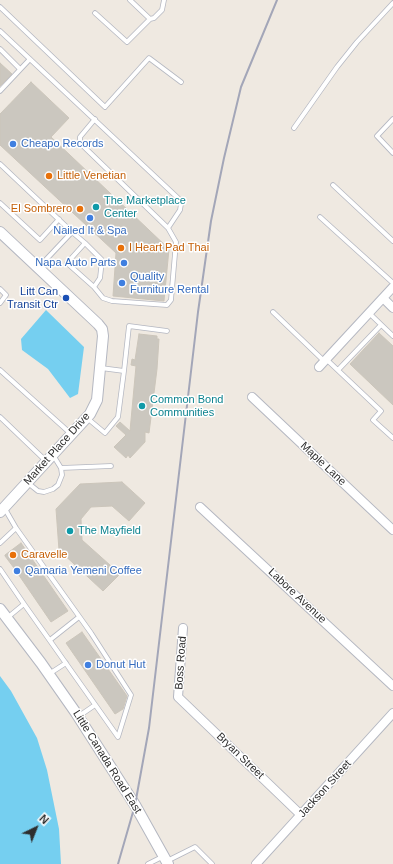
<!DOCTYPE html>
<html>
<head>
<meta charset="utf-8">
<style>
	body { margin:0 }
	#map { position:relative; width:393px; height:864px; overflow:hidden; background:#efe9e1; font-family:Arial,sans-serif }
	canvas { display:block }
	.north { position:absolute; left:16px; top:808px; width:40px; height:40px; -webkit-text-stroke:3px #fff; paint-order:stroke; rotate:43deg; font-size:11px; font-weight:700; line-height:16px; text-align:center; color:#2e2e2e }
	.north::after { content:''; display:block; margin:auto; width:14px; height:18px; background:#2e2e2e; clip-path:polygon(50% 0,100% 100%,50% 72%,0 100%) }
</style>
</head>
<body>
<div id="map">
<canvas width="393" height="864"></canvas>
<div class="north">N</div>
</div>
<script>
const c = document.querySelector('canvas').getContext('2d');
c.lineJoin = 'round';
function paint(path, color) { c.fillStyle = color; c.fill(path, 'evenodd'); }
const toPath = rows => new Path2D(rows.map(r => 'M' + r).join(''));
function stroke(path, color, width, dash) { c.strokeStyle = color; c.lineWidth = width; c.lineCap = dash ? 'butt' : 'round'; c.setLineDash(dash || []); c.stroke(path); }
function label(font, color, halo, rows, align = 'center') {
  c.font = font + ' Arial,sans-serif'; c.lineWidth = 3; c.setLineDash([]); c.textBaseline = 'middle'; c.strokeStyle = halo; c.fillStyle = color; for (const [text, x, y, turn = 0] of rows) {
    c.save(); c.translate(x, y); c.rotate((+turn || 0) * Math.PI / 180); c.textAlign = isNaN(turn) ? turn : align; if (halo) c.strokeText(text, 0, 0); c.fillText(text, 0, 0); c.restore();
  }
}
paint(toPath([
	[46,310,84,347,78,394,70,398,48,369,22,350,21,339],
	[0,676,11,691,37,738,47,770,59,829,61,864,0,864]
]), '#75cff0');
const building = toPath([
	[0,63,12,74,0,86,0,63],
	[31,82,69,118,51,137,169,249,164,301,113,296,116,253,0,145,0,114,31,82],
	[379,333,393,346,393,405,350,364,379,333],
	[139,334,157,336,157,339,159,339,157,369,149,433,145,432,145,442,130,458,128,455,126,458,114,447,126,435,116,426,120,422,130,431,136,366,131,365,132,359,135,360,139,334],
	[122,482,145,503,129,521,112,506,91,507,81,519,82,540,120,574,103,591,59,550,56,509,80,484,122,482],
	[21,543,68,611,51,622,14,568,5,556,5,555,21,543],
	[82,632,127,696,123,709,115,714,66,643,82,632]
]);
paint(building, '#cbc7bf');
stroke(building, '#cbc5ba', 1);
const service = toPath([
	[130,0,150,19,154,18,162,10,164,0],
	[0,7,105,107,149,58,181,82],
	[95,13,127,42,150,19],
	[0,31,179,199,181,204,180,210,168,228],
	[0,49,20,69],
	[0,91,30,59],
	[393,119,377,136,393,153],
	[294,128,337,67,357,42,393,3],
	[0,164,72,232,39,267],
	[333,185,393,241],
	[0,203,40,240,59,219],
	[320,217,393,283],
	[72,232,85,243,102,260,100,278,94,287,67,263,85,243],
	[94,287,103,298,112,301,167,305,171,300,176,242,168,228,80,143,80,137,95,119],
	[0,289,6,295,0,303],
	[273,312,324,361],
	[369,313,393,336],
	[326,359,381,411,373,420,393,438],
	[101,368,124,371,129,326,167,331],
	[0,370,70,433],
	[338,370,381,325],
	[0,417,46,461],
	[87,418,105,433,118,417,124,371],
	[61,468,111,466],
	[28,483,38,491,44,492,53,489,58,485,62,475,61,468,53,455],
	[16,528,91,633,131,695,118,737,24,604],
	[0,543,16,528,5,509],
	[0,569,24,604,7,618],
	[50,640,79,617],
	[49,674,66,663],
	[79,716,95,705],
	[167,861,195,847,212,864],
	[148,864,164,856]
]);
const minor = toPath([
	[383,298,393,308],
	[319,367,393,287],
	[252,397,393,530],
	[200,507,393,686],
	[183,628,178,697,301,815],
	[256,864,393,713]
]);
const tertiary = toPath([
	[0,232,98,324,102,329,103,336,97,400,90,414,0,512],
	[0,609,41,663,76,713,135,805,168,864]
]);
stroke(service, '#b4b7c1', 5.5);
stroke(minor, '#b4b7c1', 10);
stroke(tertiary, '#b4b7c1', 12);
stroke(service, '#fff', 4);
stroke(minor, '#fff', 8);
stroke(tertiary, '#fff', 10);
stroke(toPath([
	[118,864,135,805,149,728,198,312,211,221,224,158,241,87,277,0]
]), '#a3a6b8', 2);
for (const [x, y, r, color] of [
	[13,144,4,"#3f7fe0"],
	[49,176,4,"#e8710a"],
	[96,207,4,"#0f9aa8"],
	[80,209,4,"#e8710a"],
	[90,218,4,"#3f7fe0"],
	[121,248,4,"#e8710a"],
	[124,263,4,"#3f7fe0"],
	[122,283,4,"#3f7fe0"],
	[66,298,4,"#1a4fb4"],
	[142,406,4,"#0f9aa8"],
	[70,531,4,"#0f9aa8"],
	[13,555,4,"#e8710a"],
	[17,571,4,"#3f7fe0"],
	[88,665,4,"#3f7fe0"]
]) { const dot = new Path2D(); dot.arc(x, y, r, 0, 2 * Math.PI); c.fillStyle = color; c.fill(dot); stroke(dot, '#fff', 1.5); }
label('11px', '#366cbe', '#fff', [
	["Cheapo Records",21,144],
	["Nailed It & Spa",90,231,"center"],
	["Napa Auto Parts",116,263,"right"],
	["Quality",130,277],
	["Furniture Rental",130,290],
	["Qamaria Yemeni Coffee",25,571],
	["Donut Hut",96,665]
], 'left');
label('11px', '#c56008', '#fff', [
	["Little Venetian",57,176],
	["El Sombrero",72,209,"right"],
	["I Heart Pad Thai",129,248],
	["Caravelle",21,555]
], 'left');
label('11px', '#0d838f', '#fff', [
	["The Marketplace",104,201],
	["Center",104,214],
	["Common Bond",150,400],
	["Communities",150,413],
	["The Mayfield",78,531]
], 'left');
label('11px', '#164399', '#fff', [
	["Litt Can",58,292],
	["Transit Ctr",58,305]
], 'right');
label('11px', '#2e2e2e', '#fff', [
	["Market Place Drive",57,449,-48],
	["Maple Lane",323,464,43],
	["Labore Avenue",297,596,43],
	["Boss Road",181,663,-86],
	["Bryan Street",240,756,44],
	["Little Canada Road East",107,762,58],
	["Jackson Street",325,789,-48]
]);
</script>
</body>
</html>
